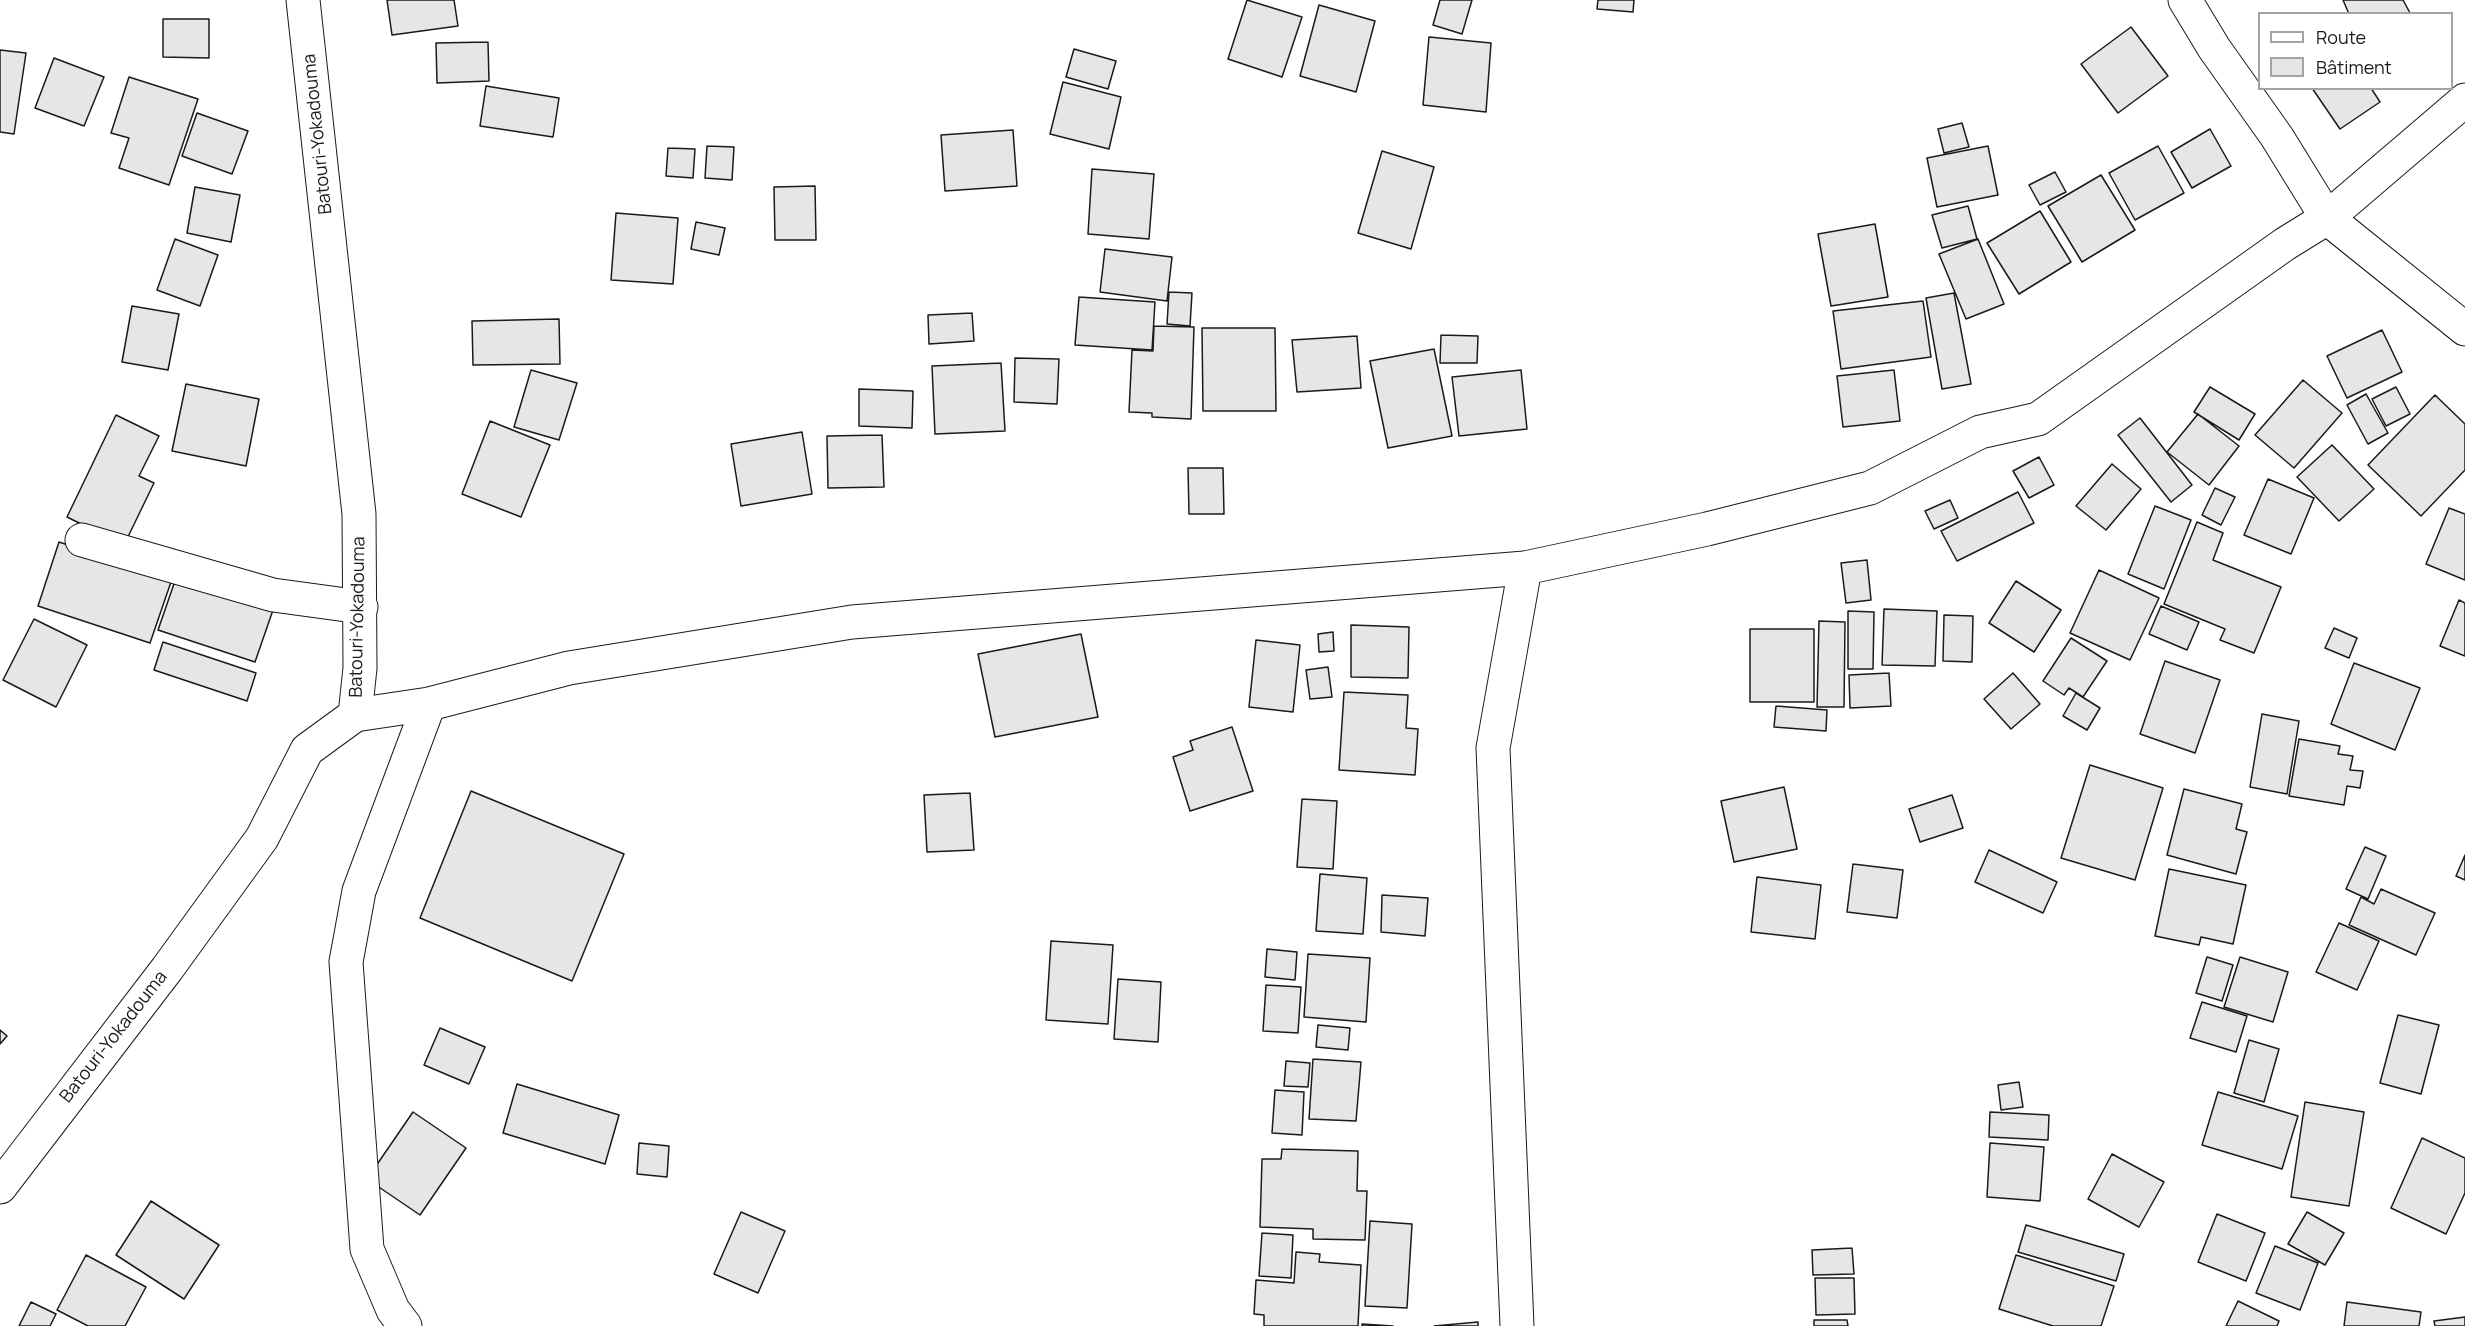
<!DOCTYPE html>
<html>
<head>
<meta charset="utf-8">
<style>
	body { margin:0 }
	#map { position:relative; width:2465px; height:1326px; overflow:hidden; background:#fff; font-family:Manrope,sans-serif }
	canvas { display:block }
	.legend { position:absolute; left:2258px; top:12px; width:195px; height:78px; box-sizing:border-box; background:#fff; border:2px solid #a3a3a3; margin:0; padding:8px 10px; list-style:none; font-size:18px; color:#1a1a1a }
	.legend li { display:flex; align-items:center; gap:12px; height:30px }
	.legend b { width:30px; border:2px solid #a3a3a3 }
</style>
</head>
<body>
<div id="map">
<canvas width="2465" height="1326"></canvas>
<ul class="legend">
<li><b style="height:8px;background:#fff"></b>Route</li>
<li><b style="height:16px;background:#e6e6e6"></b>Bâtiment</li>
</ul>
</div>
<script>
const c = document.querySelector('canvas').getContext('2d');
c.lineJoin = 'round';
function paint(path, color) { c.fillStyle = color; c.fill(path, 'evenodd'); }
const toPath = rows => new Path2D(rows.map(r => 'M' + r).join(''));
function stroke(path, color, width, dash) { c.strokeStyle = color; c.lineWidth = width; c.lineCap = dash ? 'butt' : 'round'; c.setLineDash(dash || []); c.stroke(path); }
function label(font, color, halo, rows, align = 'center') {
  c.font = font + ' Manrope,sans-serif'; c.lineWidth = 4.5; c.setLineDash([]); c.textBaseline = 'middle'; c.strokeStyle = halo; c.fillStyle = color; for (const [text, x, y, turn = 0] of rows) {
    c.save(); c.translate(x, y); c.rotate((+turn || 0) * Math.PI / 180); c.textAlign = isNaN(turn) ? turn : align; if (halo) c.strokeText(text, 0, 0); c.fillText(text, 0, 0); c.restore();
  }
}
const building = toPath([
	[387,0,454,0,458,26,392,35,387,0],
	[1247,0,1302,17,1282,77,1228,59,1247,0],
	[1440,0,1472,0,1462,34,1433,25,1440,0],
	[1598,0,1634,0,1633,12,1597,9,1598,0],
	[2343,0,2403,0,2410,13,2349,14,2343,0],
	[1319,5,1375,21,1356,92,1300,76,1319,5],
	[163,19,209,19,209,58,163,57,163,19],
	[2131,27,2168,76,2118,113,2081,64,2131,27],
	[1429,37,1491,43,1486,112,1423,105,1429,37],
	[488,42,489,81,437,83,436,43,488,42],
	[1074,49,1116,61,1108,89,1066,77,1074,49],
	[0,50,26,53,14,134,0,132,0,50],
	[54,58,104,77,84,126,35,108,54,58],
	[129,77,198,99,169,185,119,168,129,138,111,133,129,77],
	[1063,82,1121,97,1109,149,1050,134,1063,82],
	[486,86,559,98,553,137,480,126,486,86],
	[2312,88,2371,88,2380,102,2340,129,2312,88],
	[197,113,248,131,232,174,182,156,197,113],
	[1962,123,1969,147,1944,153,1938,129,1962,123],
	[2210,129,2231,166,2192,188,2171,152,2210,129],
	[1013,130,1017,186,945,191,941,135,1013,130],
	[707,146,734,147,732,180,705,178,707,146],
	[1988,146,1998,195,1937,207,1927,158,1988,146],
	[2158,146,2184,193,2135,220,2109,173,2158,146],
	[668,148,695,149,693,178,666,176,668,148],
	[1382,151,1434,167,1411,249,1358,233,1382,151],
	[1092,169,1154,174,1149,239,1088,234,1092,169],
	[2055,172,2066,192,2040,205,2029,185,2055,172],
	[2101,175,2135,230,2082,262,2048,206,2101,175],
	[815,186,816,240,775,240,774,187,815,186],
	[195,187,240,195,231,242,187,233,195,187],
	[1968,206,1977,239,1942,248,1932,215,1968,206],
	[2040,211,2071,262,2019,294,1987,243,2040,211],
	[616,213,678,218,673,284,611,280,616,213],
	[696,222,725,228,719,255,691,249,696,222],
	[1875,224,1888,297,1831,306,1818,234,1875,224],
	[175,239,218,255,200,306,157,290,175,239],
	[1978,239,2004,304,1966,319,1939,254,1978,239],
	[1105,249,1172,257,1167,301,1100,292,1105,249],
	[1169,292,1192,293,1190,326,1167,324,1169,292],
	[1954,293,1971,384,1942,389,1926,298,1954,293],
	[1079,297,1155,302,1152,350,1075,345,1079,297],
	[1923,301,1931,357,1841,369,1833,311,1923,301],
	[132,306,179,314,168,370,122,362,132,306],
	[972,313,974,341,929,344,928,315,972,313],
	[559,319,560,364,473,365,472,321,559,319],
	[1154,326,1194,327,1191,419,1152,417,1152,413,1129,412,1132,350,1153,351,1154,326],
	[1202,328,1275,328,1276,411,1203,411,1202,328],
	[2382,330,2402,372,2347,398,2327,356,2382,330],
	[1441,335,1478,336,1477,363,1440,363,1441,335],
	[1357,336,1361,388,1297,392,1292,340,1357,336],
	[1434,349,1452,436,1388,448,1370,361,1434,349],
	[1015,358,1059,359,1057,404,1014,402,1015,358],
	[1001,363,1005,431,935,434,932,366,1001,363],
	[531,370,577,383,559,440,514,427,531,370],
	[1521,370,1527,429,1459,436,1452,377,1521,370],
	[1894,370,1900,421,1843,427,1837,376,1894,370],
	[2303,380,2342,413,2294,468,2255,435,2303,380],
	[186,384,259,399,246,466,172,451,186,384],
	[2210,387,2255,414,2239,440,2194,412,2210,387],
	[2396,387,2410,414,2386,426,2372,399,2396,387],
	[859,389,913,391,912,428,859,426,859,389],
	[2366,394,2388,433,2368,444,2347,405,2366,394],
	[2435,395,2465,424,2465,470,2421,516,2368,465,2435,395],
	[2198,414,2239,446,2209,485,2167,452,2198,414],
	[116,415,159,436,139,476,154,483,124,545,67,517,116,415],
	[2140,418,2192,485,2171,502,2118,435,2140,418],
	[490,421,550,445,521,517,462,494,490,421],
	[802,432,812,494,741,506,731,444,802,432],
	[882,435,884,487,828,488,827,436,882,435],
	[2332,445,2374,489,2339,521,2297,477,2332,445],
	[2039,457,2054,485,2029,498,2013,471,2039,457],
	[2112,464,2141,489,2106,530,2076,506,2112,464],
	[1188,468,1223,468,1224,514,1189,514,1188,468],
	[2268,479,2314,498,2291,554,2244,535,2268,479],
	[2215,488,2235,497,2221,525,2202,515,2215,488],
	[2018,492,2034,523,1957,561,1941,531,2018,492],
	[1950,500,1958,518,1934,529,1925,511,1950,500],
	[2155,506,2191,520,2164,589,2128,574,2155,506],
	[2449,508,2465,514,2465,580,2426,564,2449,508],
	[2197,522,2223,533,2213,560,2281,587,2254,653,2220,640,2225,629,2164,604,2197,522],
	[59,542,172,579,150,643,38,606,59,542],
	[1867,560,1871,600,1846,603,1841,563,1867,560],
	[2099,570,2159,598,2130,660,2070,633,2099,570],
	[176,578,273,610,255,662,158,630,176,578],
	[2016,581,2061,610,2034,652,1989,623,2016,581],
	[2459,600,2465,603,2465,656,2440,646,2459,600],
	[2161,606,2199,622,2187,650,2149,634,2161,606],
	[1884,609,1937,611,1935,666,1882,665,1884,609],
	[1848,611,1874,612,1873,669,1848,669,1848,611],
	[1944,615,1973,616,1972,662,1943,661,1944,615],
	[34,619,87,645,56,707,3,680,34,619],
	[1819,621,1845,622,1844,707,1817,707,1819,621],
	[1351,625,1409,627,1408,678,1351,677,1351,625],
	[2334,628,2357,638,2349,658,2325,648,2334,628],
	[1750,629,1814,629,1814,702,1750,702,1750,629],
	[1333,632,1334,651,1319,652,1318,634,1333,632],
	[1081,634,1098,717,995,737,978,654,1081,634],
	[2071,638,2107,661,2083,697,2069,688,2064,695,2043,681,2071,638],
	[1256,640,1300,645,1293,712,1249,707,1256,640],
	[163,642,256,673,247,701,154,670,163,642],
	[2165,661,2220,680,2195,753,2140,734,2165,661],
	[2354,663,2420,688,2395,750,2331,724,2354,663],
	[1328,667,1332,697,1310,699,1306,670,1328,667],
	[1889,673,1891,706,1850,708,1849,675,1889,673],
	[2013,673,2040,704,2011,729,1984,699,2013,673],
	[1344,692,1408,695,1406,728,1418,729,1415,775,1339,770,1344,692],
	[2076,693,2100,708,2087,730,2063,716,2076,693],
	[1776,706,1827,710,1826,731,1774,727,1776,706],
	[2262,714,2299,721,2287,794,2250,787,2262,714],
	[1232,727,1253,791,1190,811,1173,757,1193,750,1190,741,1232,727],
	[2299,739,2340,746,2338,754,2353,756,2350,770,2363,771,2360,788,2347,786,2344,805,2289,796,2299,739],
	[2090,765,2163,788,2135,880,2061,858,2090,765],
	[1784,787,1797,849,1734,862,1721,801,1784,787],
	[2184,789,2242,804,2236,829,2247,832,2236,874,2167,855,2184,789],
	[471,791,624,854,572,981,420,918,471,791],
	[970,793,974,850,927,852,924,795,970,793],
	[1952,795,1963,828,1920,842,1909,809,1952,795],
	[1302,799,1337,801,1333,869,1297,867,1302,799],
	[2365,847,2386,856,2368,899,2346,889,2365,847],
	[1989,850,2057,882,2043,913,1975,882,1989,850],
	[2465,855,2465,880,2456,876,2465,855],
	[1853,864,1903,870,1897,918,1847,912,1853,864],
	[2169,869,2246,885,2233,944,2201,937,2199,945,2155,936,2169,869],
	[1320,874,1367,878,1363,934,1316,931,1320,874],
	[1757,877,1821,885,1815,939,1751,932,1757,877],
	[2381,889,2435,913,2416,955,2349,925,2361,897,2374,904,2381,889],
	[1382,895,1428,898,1425,936,1381,932,1382,895],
	[2339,923,2379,941,2357,990,2316,972,2339,923],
	[1051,941,1113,945,1108,1024,1046,1020,1051,941],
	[1267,949,1297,952,1295,980,1265,977,1267,949],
	[1308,954,1370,958,1366,1022,1304,1017,1308,954],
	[2207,957,2233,965,2222,1001,2196,993,2207,957],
	[2240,957,2288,972,2273,1022,2224,1007,2240,957],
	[1118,979,1161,982,1158,1042,1114,1039,1118,979],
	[1266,985,1301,987,1298,1033,1263,1031,1266,985],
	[2202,1002,2247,1016,2236,1052,2190,1038,2202,1002],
	[2398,1015,2439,1025,2421,1094,2380,1083,2398,1015],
	[1318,1025,1350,1028,1348,1050,1316,1047,1318,1025],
	[440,1028,485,1047,469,1084,424,1065,440,1028],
	[0,1030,7,1036,0,1044,0,1030],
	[2249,1040,2279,1049,2264,1102,2234,1093,2249,1040],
	[1313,1059,1361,1062,1356,1121,1309,1119,1313,1059],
	[1286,1061,1310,1063,1308,1087,1284,1086,1286,1061],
	[2019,1082,2023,1107,2001,1110,1998,1085,2019,1082],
	[517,1084,619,1115,605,1164,503,1133,517,1084],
	[1275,1090,1304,1092,1302,1135,1272,1133,1275,1090],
	[2218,1092,2298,1116,2282,1169,2202,1145,2218,1092],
	[2305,1102,2364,1112,2349,1206,2291,1197,2305,1102],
	[413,1112,466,1148,420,1215,367,1179,413,1112],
	[1990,1112,2049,1115,2048,1140,1989,1137,1990,1112],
	[2422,1138,2465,1158,2465,1193,2446,1234,2391,1208,2422,1138],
	[639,1143,669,1146,667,1177,637,1174,639,1143],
	[1990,1143,2044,1147,2040,1201,1987,1197,1990,1143],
	[1282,1149,1358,1151,1357,1191,1367,1191,1365,1240,1313,1239,1313,1229,1260,1227,1262,1159,1281,1159,1282,1149],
	[2112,1154,2164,1182,2139,1227,2088,1199,2112,1154],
	[151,1201,219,1245,184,1299,116,1255,151,1201],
	[741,1212,785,1231,758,1293,714,1274,741,1212],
	[2307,1212,2344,1233,2325,1265,2288,1244,2307,1212],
	[2217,1214,2265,1233,2246,1281,2198,1262,2217,1214],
	[1370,1221,1412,1224,1407,1308,1365,1306,1370,1221],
	[2026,1225,2124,1254,2116,1281,2018,1252,2026,1225],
	[1262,1233,1293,1235,1291,1278,1259,1276,1262,1233],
	[2275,1246,2318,1263,2300,1310,2256,1293,2275,1246],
	[1852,1248,1854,1274,1813,1275,1812,1250,1852,1248],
	[1296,1252,1320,1254,1319,1262,1361,1265,1358,1326,1264,1326,1264,1315,1254,1314,1256,1280,1294,1283,1296,1252],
	[86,1255,146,1287,125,1326,88,1326,57,1310,86,1255],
	[2016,1255,2114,1286,2101,1326,2053,1326,1999,1309,2016,1255],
	[1815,1278,1854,1278,1855,1314,1816,1315,1815,1278],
	[2238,1301,2279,1321,2277,1326,2226,1326,2238,1301],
	[31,1302,56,1314,50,1326,19,1326,31,1302],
	[2347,1302,2421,1312,2419,1326,2344,1326,2347,1302],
	[2465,1317,2465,1326,2435,1326,2434,1321,2465,1317],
	[1814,1320,1847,1320,1848,1326,1814,1326,1814,1320],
	[1478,1322,1478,1326,1434,1326,1478,1322],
	[1362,1324,1393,1326,1362,1326,1362,1324]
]);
paint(building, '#e6e6e6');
stroke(building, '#1a1a1a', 1.5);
const minor = toPath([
	[2465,100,2327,218,2465,329],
	[82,540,273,595,361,607],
	[355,715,429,704,569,668,852,622,1525,568,1707,529,1870,488,1980,432,2038,419,2285,244,2327,218,2277,137,2214,48,2185,0],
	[405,1326,393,1310,367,1249,346,962,359,891,429,704],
	[1517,1326,1493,748,1525,568]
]);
const highway = toPath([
	[0,1187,167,969,262,838,307,750,355,715,360,668,359,514,303,0]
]);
stroke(minor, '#1a1a1a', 35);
stroke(highway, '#1a1a1a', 35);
stroke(minor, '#fff', 33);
stroke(highway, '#fff', 33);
label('18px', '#1a1a1a', '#fff', [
	["Batouri-Yokadouma",318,134,-96],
	["Batouri-Yokadouma",358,617,-89],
	["Batouri-Yokadouma",114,1037,-52]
]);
</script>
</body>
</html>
